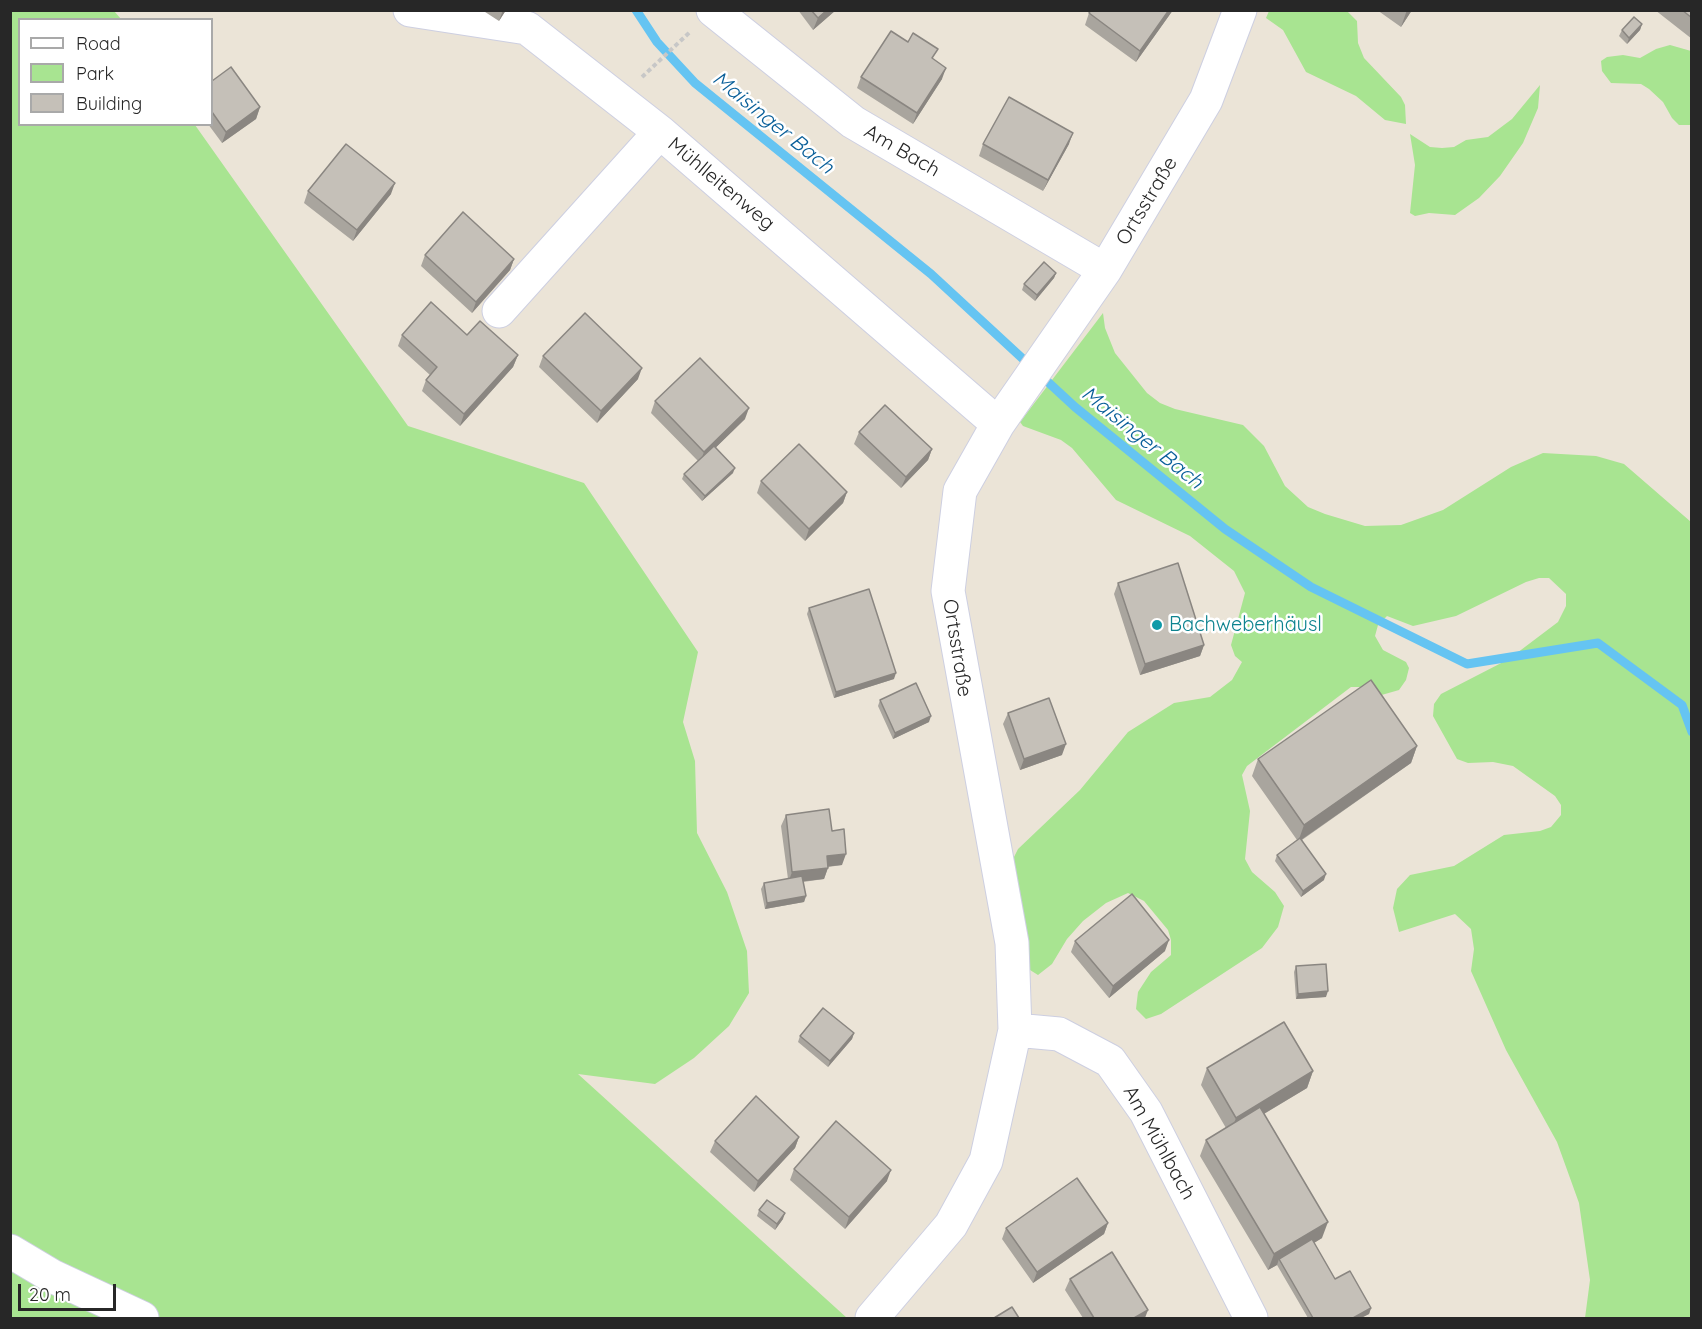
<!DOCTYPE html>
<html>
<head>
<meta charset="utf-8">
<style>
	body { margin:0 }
	#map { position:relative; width:1702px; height:1329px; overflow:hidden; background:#ebe4d7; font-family:Quicksand,sans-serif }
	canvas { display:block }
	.frame { position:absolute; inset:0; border:12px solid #272727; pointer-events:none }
	.legend { position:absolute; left:18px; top:18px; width:195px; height:108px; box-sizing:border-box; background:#fff; border:2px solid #a9a9a9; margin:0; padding:8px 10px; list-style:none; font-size:18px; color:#272727 }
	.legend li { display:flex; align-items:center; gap:12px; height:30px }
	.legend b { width:30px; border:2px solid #a9a9a9 }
	.scale { position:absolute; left:18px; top:1284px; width:98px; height:27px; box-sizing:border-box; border:3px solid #272727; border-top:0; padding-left:8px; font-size:18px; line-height:21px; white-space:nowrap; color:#272727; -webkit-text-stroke:4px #fff; paint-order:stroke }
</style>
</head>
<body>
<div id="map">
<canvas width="1702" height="1329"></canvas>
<div class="frame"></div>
<ul class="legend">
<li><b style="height:8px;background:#fff"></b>Road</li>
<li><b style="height:16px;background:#a8e491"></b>Park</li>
<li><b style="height:16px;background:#c5c0b8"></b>Building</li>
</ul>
<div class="scale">20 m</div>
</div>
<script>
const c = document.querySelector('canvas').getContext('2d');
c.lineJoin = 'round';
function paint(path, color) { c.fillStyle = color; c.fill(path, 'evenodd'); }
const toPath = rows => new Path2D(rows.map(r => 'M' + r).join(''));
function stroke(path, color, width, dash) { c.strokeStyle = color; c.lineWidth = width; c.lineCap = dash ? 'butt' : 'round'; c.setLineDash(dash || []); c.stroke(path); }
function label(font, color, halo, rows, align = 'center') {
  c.font = font + ' Quicksand,sans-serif'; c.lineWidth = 5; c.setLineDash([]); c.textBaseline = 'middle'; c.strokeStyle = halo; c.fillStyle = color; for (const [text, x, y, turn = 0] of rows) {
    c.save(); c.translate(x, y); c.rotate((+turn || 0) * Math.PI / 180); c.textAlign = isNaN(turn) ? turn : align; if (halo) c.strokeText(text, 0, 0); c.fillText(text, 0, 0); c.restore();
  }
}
paint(toPath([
	[10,11,114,11,121,19,20,20,20,124,195,125,408,426,584,483,698,652,683,722,695,761,697,833,727,892,747,951,749,993,729,1026,694,1058,655,1084,578,1074,847,1318,11,1318],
	[1269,11,1347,11,1357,21,1358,43,1364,58,1401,97,1405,105,1406,124,1385,120,1356,96,1306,72,1283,30,1266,18],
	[1670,45,1691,51,1691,125,1679,125,1672,118,1663,102,1649,89,1641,84,1611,83,1602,71,1601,61,1607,57,1623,55,1640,58,1656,49],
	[1540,85,1538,108,1523,143,1500,176,1479,198,1455,215,1429,213,1415,216,1410,213,1415,165,1410,134,1430,147,1442,148,1454,147,1466,140,1488,137,1512,119],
	[1103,313,1105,328,1115,353,1147,393,1160,403,1175,409,1243,425,1264,446,1285,486,1308,507,1325,514,1365,526,1401,525,1443,510,1511,467,1543,453,1596,456,1624,464,1691,522,1691,1318,1585,1318,1590,1280,1579,1203,1557,1142,1506,1050,1471,971,1474,949,1471,929,1455,914,1399,932,1393,908,1397,889,1410,875,1454,866,1504,835,1540,831,1551,827,1561,815,1561,805,1555,796,1513,766,1493,762,1468,763,1457,759,1433,716,1434,704,1441,694,1509,659,1558,622,1566,606,1566,594,1549,578,1539,578,1526,582,1456,616,1413,626,1387,616,1378,625,1375,636,1383,650,1406,662,1409,668,1406,680,1399,690,1378,696,1362,687,1351,687,1247,766,1242,775,1250,811,1245,859,1252,872,1275,892,1284,906,1278,927,1262,948,1161,1014,1146,1019,1136,1009,1138,992,1151,972,1171,955,1171,940,1168,930,1144,901,1128,893,1106,903,1083,921,1067,939,1052,964,1038,975,1022,965,1011,863,1018,849,1080,790,1128,732,1174,703,1210,697,1232,680,1242,662,1235,656,1231,645,1245,593,1234,571,1190,536,1116,500,1072,448,1061,440,1023,426,1020,422]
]), '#a8e491');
stroke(toPath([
	[636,10,657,42,695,83,931,274,1075,407,1225,529,1311,587,1467,664,1598,643,1682,705,1692,732]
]), '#65c4f2', 9);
const minor = toPath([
	[410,10,527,28,660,132,998,424],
	[713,10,853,122,1105,270],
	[499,311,660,132],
	[1015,1030,1059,1034,1110,1061,1146,1112,1251,1318],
	[10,1251,52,1276,142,1318],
	[872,1318,951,1225,986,1161,1015,1030,1012,943,948,591,960,491,998,424,1105,270,1206,100,1240,10]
]);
stroke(minor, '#cdcfe1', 35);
stroke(toPath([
	[642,77,691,31]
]), '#c7c7c7', 4, [4.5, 3]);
stroke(minor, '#fff', 33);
paint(toPath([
	[482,10,506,10,499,21],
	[798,10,836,10,813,30],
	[1173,10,1136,62,1085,25,1089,13],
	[1377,10,1412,10,1401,27],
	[1655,10,1692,10,1692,39],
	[1642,24,1640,30,1627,44,1619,36,1622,30],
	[934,60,942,79,913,124,857,88,861,77],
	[212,81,260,107,256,119,222,143,208,124,212,124],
	[983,144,1069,144,1043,191,979,156],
	[308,191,391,194,353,241,304,203],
	[425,255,514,259,510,270,472,313,421,266],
	[1056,273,1054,278,1035,301,1022,290,1024,284],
	[402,335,467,335,518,355,513,367,460,426,422,391,426,380,430,375,398,346],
	[543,356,638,379,597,423,539,367],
	[655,401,745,419,716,447,733,473,702,501,682,479,684,474,698,461,651,413],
	[859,432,932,449,928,460,901,488,854,444],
	[761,481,847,492,843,503,805,541,757,493],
	[1118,583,1204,645,1200,656,1140,675,1114,594],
	[809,608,894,679,834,698,807,614],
	[880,700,929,722,893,739,878,706],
	[1008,713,1062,755,1020,770,1003,724],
	[1417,746,1411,763,1302,840,1324,880,1301,897,1275,861,1277,855,1297,840,1252,776,1258,759],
	[786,815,832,831,842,865,828,867,824,879,803,882,806,896,804,902,765,909,761,889,764,883,788,879,781,826],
	[1075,941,1165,951,1109,998,1071,952],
	[1296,966,1326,997,1296,999,1294,972],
	[854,1033,852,1039,828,1067,798,1042,800,1036],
	[1207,1068,1313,1071,1307,1088,1264,1114,1322,1238,1314,1243,1335,1279,1371,1308,1369,1314,1361,1318,1308,1318,1277,1265,1268,1270,1200,1156,1206,1140,1226,1128,1201,1085],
	[799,1137,795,1148,754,1192,710,1152,715,1141],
	[794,1169,887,1181,845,1229,790,1180],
	[759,1210,783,1219,775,1230,757,1216],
	[1108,1223,1104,1234,1033,1283,1002,1239,1006,1228],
	[1070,1279,1145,1318,1083,1318,1065,1290]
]), '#a9a59e');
paint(toPath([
	[503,10,506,10,499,21],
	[827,10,836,10,813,30,818,18],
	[1169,10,1173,10,1136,62,1140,51],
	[1407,10,1412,10,1401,27],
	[1642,24,1640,30,1627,44,1629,38],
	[946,68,942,79,913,124,917,113],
	[260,107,256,119,222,143,226,132],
	[1073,133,1069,144,1043,191,1048,180],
	[395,183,391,194,353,241,357,230],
	[514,259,510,270,472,313,476,302],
	[1056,273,1054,278,1035,301,1037,295],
	[518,355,513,367,460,426,464,414],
	[642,368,638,379,597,423,601,411],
	[749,408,745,419,700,463,704,452],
	[932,449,928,460,901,488,906,477],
	[735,468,733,473,702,501,705,496],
	[847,492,843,503,805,541,809,529],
	[1204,645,1200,656,1140,675,1145,664],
	[896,673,894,679,834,698,836,692],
	[931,716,929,722,893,739,895,733],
	[1066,744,1062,755,1020,770,1024,759],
	[1417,746,1411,763,1298,842,1304,825],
	[846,854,842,865,823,867,827,856],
	[828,868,824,879,788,883,792,872],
	[1326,874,1324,880,1301,897,1303,891],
	[806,896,804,902,765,909,767,903],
	[1169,940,1165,951,1109,998,1113,986],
	[1328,991,1326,997,1296,999,1298,994],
	[854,1033,852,1039,828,1067,830,1061],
	[1313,1071,1307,1088,1230,1134,1236,1118],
	[799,1137,795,1148,754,1192,758,1181],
	[891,1170,887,1181,845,1229,849,1217],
	[785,1213,783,1219,775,1230,777,1224],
	[1328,1222,1322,1238,1281,1263,1279,1259,1277,1265,1268,1270,1274,1254],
	[1108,1223,1104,1234,1033,1283,1037,1272],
	[1371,1308,1369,1314,1361,1318,1353,1318],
	[1148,1310,1145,1318,1134,1318]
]), '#8a8681');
const building = toPath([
	[811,10,827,10,818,18,811,10],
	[1091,10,1169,10,1140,51,1089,13,1091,10],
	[1682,10,1692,10,1692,18,1682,10],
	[1634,17,1642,24,1629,38,1622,30,1634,17],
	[891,31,908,42,913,33,938,49,932,58,946,68,917,113,861,77,891,31],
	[231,67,260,107,226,132,212,112,212,81,231,67],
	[1009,97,1073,133,1048,180,983,144,1009,97],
	[346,144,395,183,357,230,308,191,346,144],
	[463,212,514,259,476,302,425,255,463,212],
	[1044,262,1056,273,1037,295,1024,284,1044,262],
	[431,302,467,335,480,321,518,355,464,414,426,380,437,367,402,335,431,302],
	[585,313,642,368,601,411,543,356,585,313],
	[700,358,749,408,704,452,655,401,700,358],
	[885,405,932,449,906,477,859,432,885,405],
	[799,444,847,492,809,529,761,481,799,444],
	[714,446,735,468,705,496,684,474,714,446],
	[1178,563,1204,645,1145,664,1118,583,1178,563],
	[869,589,896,673,836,692,809,608,869,589],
	[1371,680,1417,746,1304,825,1258,759,1371,680],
	[916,683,931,716,895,733,880,700,916,683],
	[1049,698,1066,744,1024,759,1008,713,1049,698],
	[829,809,832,831,844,829,846,854,827,856,828,868,792,872,786,815,829,809],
	[1300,838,1326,874,1303,891,1277,855,1300,838],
	[802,876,806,896,767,903,764,883,802,876],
	[1132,894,1169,940,1113,986,1075,941,1132,894],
	[1326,964,1328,991,1298,994,1296,966,1326,964],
	[823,1008,854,1033,830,1061,800,1036,823,1008],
	[1284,1022,1313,1071,1236,1118,1207,1068,1284,1022],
	[756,1096,799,1137,758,1181,715,1141,756,1096],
	[1260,1107,1328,1222,1274,1254,1206,1140,1260,1107],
	[836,1121,891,1170,849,1217,794,1169,836,1121],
	[1077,1178,1108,1223,1037,1272,1006,1228,1077,1178],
	[767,1200,785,1213,777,1224,759,1210,767,1200],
	[1312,1239,1335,1279,1350,1271,1371,1308,1353,1318,1313,1318,1279,1259,1312,1239],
	[1112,1252,1148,1310,1134,1318,1094,1318,1070,1279,1112,1252],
	[1012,1307,1019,1318,994,1318,1012,1307]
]);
paint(building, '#c5c0b8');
stroke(building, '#8a8681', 1.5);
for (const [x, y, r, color] of [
	[1157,625,6,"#0f9aa8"]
]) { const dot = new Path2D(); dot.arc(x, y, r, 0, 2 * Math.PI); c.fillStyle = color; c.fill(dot); stroke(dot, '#fff', 2); }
label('20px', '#272727', '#fff', [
	["Am Bach",902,151,30],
	["Mühlleitenweg",721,184,40],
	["Ortsstraße",1147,201,-59],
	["Ortsstraße",957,648,81],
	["Am Mühlbach",1159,1143,61]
]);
label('20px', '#0d838f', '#fff', [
	["Bachweberhäusl",1169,625]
], 'left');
label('italic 21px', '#095f99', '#fff', [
	["Maisinger Bach",773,123,39],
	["Maisinger Bach",1142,438,39]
]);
</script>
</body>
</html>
